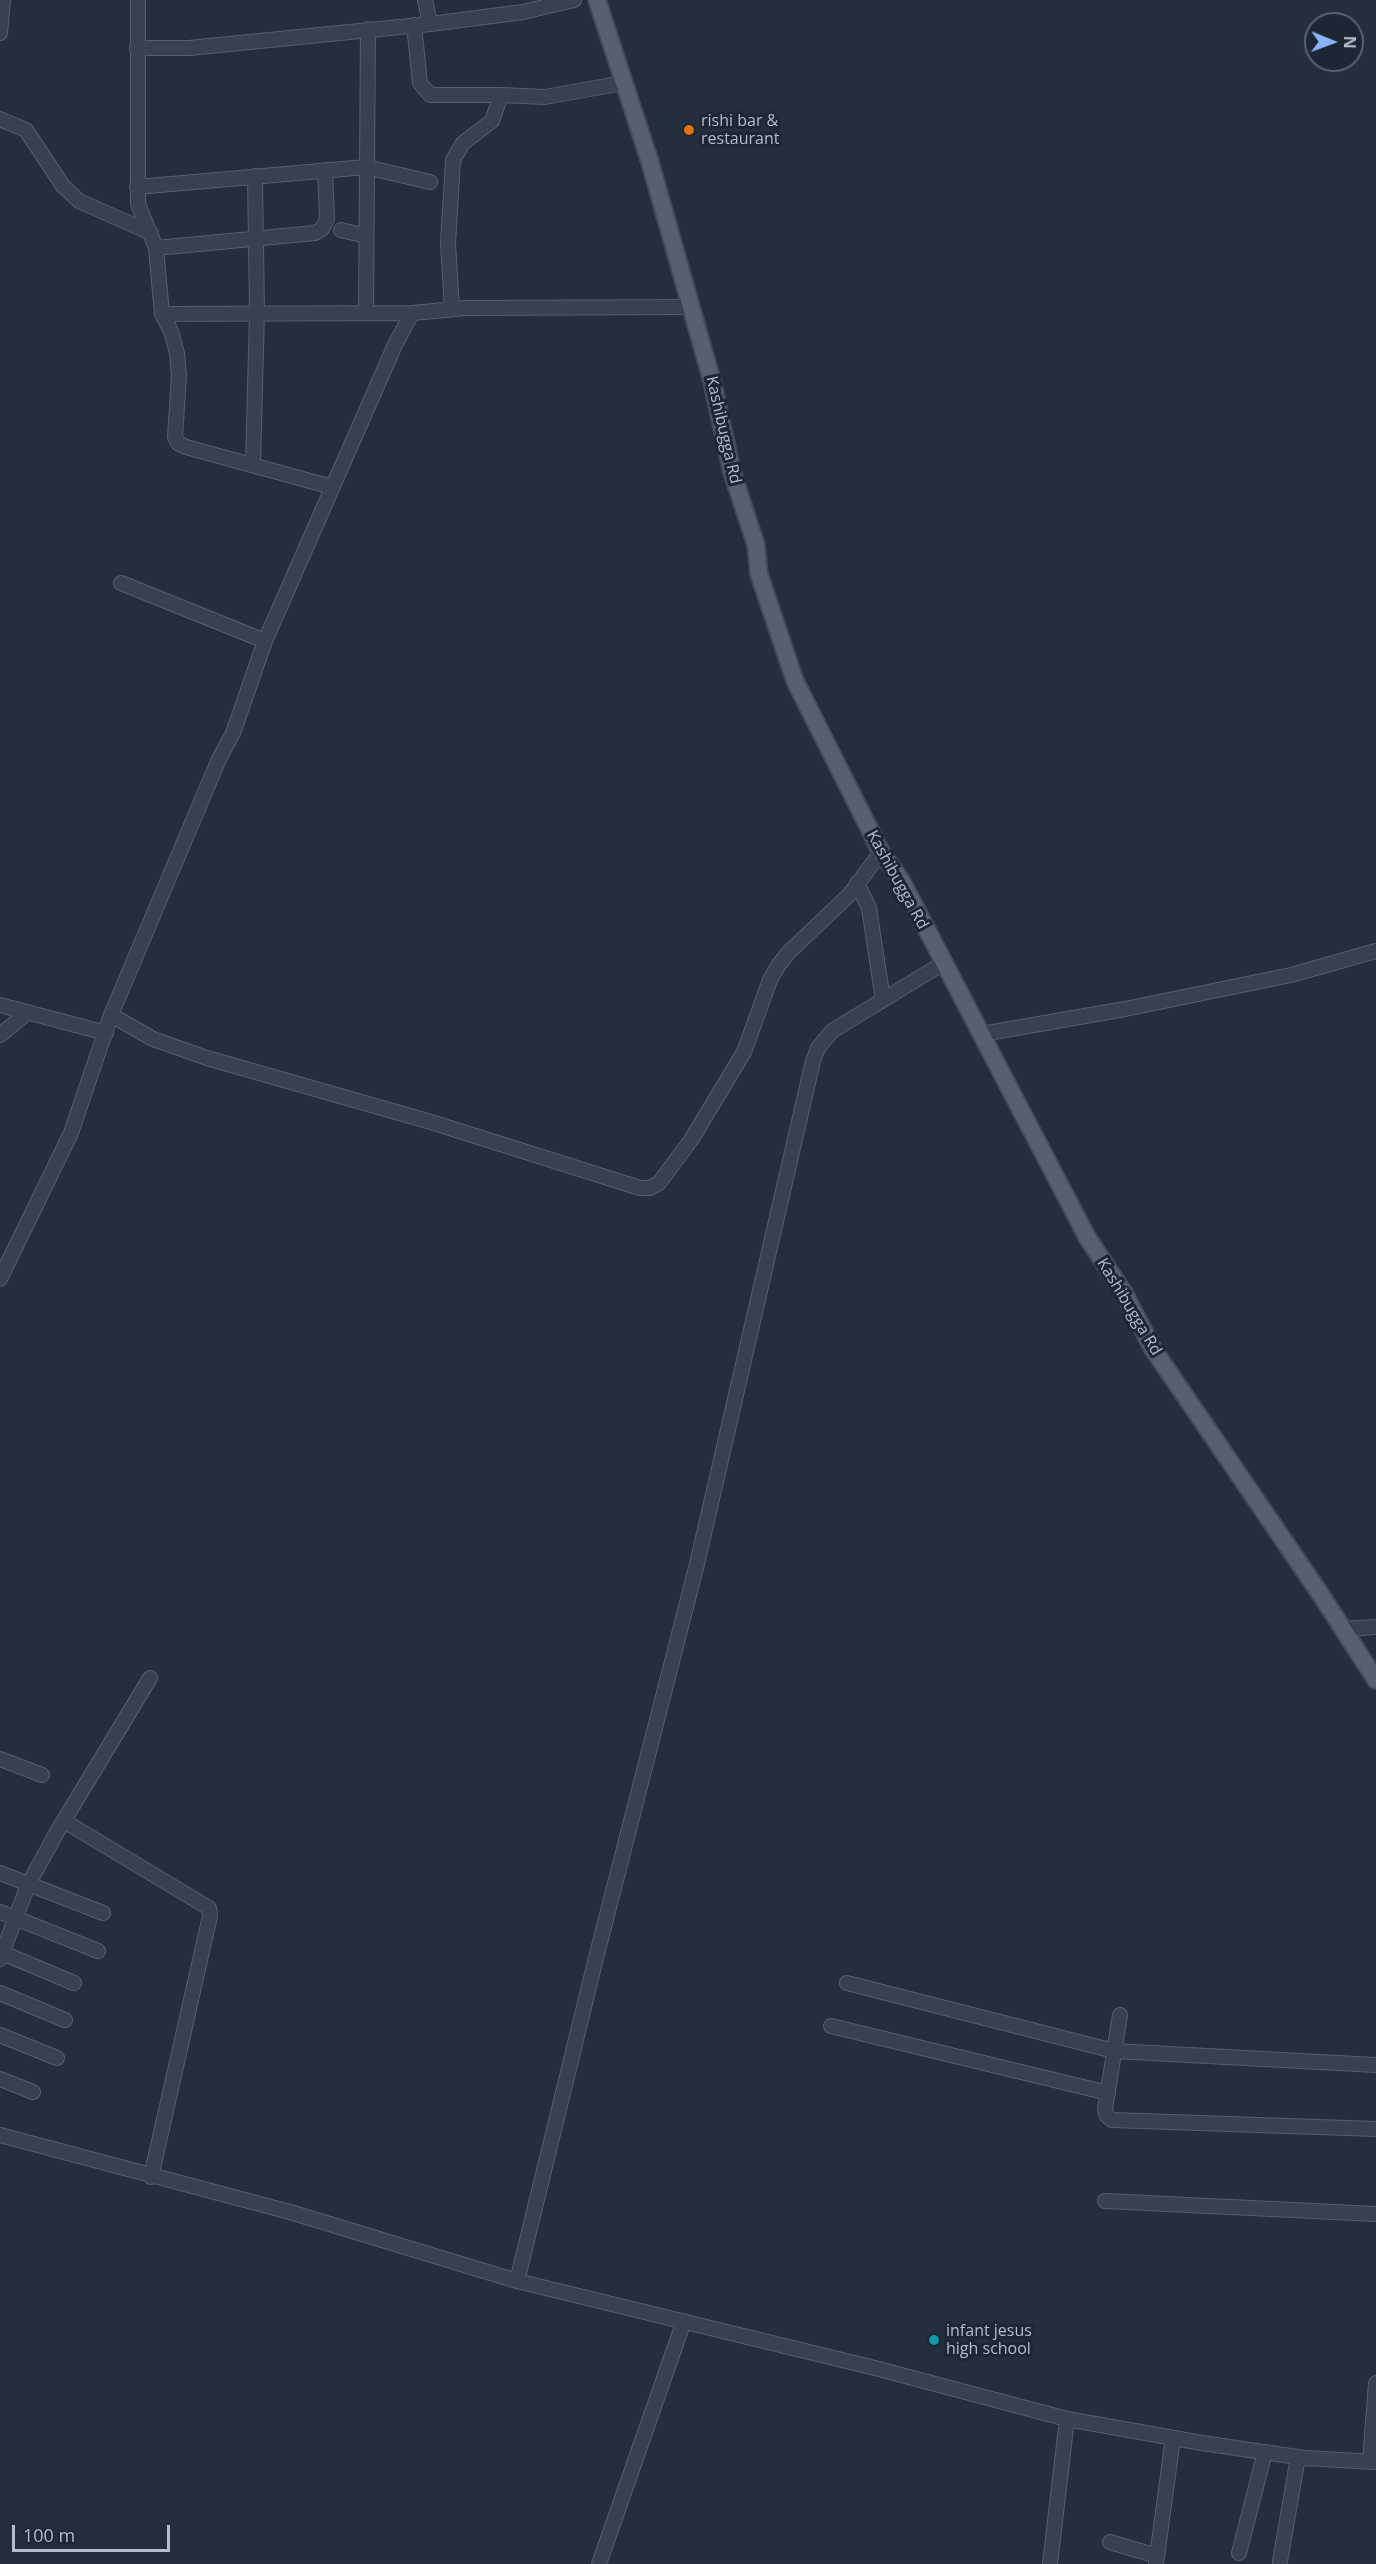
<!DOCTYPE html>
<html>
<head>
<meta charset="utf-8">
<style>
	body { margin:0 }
	#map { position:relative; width:1376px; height:2564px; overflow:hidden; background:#242f3e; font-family:"Open Sans",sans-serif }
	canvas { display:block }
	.north { position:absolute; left:1304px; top:12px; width:60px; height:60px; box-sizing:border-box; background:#1d2633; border:2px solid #59626f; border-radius:50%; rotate:91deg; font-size:16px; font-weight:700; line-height:24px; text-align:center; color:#b4bcc9 }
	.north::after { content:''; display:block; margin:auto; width:21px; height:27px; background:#8ab4f8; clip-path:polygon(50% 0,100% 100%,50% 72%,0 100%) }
	.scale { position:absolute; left:12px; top:2525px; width:158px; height:27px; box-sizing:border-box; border:3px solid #b4bcc9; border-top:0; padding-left:8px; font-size:18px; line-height:21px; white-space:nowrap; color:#b4bcc9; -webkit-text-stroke:4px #1d2633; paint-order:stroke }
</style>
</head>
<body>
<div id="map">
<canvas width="1376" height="2564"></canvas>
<div class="north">N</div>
<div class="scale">100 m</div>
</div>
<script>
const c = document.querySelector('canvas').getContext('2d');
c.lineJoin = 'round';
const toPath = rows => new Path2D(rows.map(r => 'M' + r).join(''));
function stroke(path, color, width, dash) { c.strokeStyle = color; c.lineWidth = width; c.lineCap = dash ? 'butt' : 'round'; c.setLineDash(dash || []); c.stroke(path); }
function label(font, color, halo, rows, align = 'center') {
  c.font = font + ' "Open Sans",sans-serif'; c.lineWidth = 6; c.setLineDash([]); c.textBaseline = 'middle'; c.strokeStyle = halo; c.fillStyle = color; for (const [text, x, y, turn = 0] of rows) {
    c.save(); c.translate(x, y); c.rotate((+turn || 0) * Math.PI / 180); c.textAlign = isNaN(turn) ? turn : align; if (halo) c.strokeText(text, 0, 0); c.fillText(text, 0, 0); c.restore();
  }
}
const minor = toPath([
	[138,0,138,204,156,248,162,314,171,331,177,353,179,376,175,437,178,443,186,447,332,487],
	[425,0,430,24],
	[414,25,420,83,430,95,501,95],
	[0,33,3,0],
	[137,48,189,48,430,24,523,12,574,0],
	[0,119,26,130,63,186,79,201,151,233],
	[137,187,366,167,430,182],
	[341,230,366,236],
	[156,248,315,233,322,229,327,219,325,170],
	[452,309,448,243,453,160,463,143,492,121,501,95,545,97,623,83],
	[366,312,368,29],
	[162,314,412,313,466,308,691,307],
	[253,464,257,313,255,176],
	[121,583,265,641],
	[857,883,869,908,883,1000],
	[0,1005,106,1033],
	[111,1015,153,1039,207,1058,431,1122,640,1188,650,1188,659,1183,691,1140,744,1052,770,980,778,966,788,953,850,894,881,852],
	[982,1034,1125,1009,1291,975,1376,951],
	[0,1035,27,1013],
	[0,1279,71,1133,111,1015,219,759,233,733,265,641,395,345,412,313],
	[1343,1629,1376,1627],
	[0,1759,42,1775],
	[64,1821,209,1908,210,1916,151,2177],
	[0,1873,103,1913],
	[0,1912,98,1951],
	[0,1952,74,1983],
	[0,1959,28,1885,57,1832,150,1678],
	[847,1983,1114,2051,1376,2065],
	[0,1993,65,2020],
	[1120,2015,1105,2109,1107,2116,1112,2120,1376,2129],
	[831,2026,1108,2093],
	[0,2035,57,2058],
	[0,2079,33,2092],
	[0,2135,290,2212,517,2281,875,2368,1067,2419,1202,2443,1304,2458,1376,2462],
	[1105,2201,1376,2214],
	[517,2281,596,1958,697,1564,813,1061,818,1048,832,1031,942,964],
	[1370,2461,1376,2383],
	[1110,2542,1157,2556],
	[1239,2553,1265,2452],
	[1280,2561,1298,2457],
	[599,2564,684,2321],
	[1050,2564,1067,2419],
	[1156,2564,1173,2438]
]);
const major = toPath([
	[597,0,650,162,712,381,732,472,756,545,759,574,795,681,881,852,901,880,1087,1237,1124,1293,1153,1349,1321,1595,1376,1680]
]);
stroke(minor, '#565f6c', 16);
stroke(major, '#414a57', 20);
stroke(minor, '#38414e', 14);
stroke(major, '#56606e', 16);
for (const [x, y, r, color] of [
	[689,130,6,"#e8710a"],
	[934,2340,6,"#0f9aa8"]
]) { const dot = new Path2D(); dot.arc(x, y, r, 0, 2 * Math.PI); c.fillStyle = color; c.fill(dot); stroke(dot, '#1d2633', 2); }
label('16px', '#b4bcc9', '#1d2633', [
	["rishi bar &",701,121],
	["restaurant",701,139],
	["infant jesus",946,2331],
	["high school",946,2349]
], 'left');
label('16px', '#b4bcc9', '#1d2633', [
	["Kashibugga Rd",723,430,77],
	["Kashibugga Rd",897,880,61],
	["Kashibugga Rd",1129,1307,59]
]);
</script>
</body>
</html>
